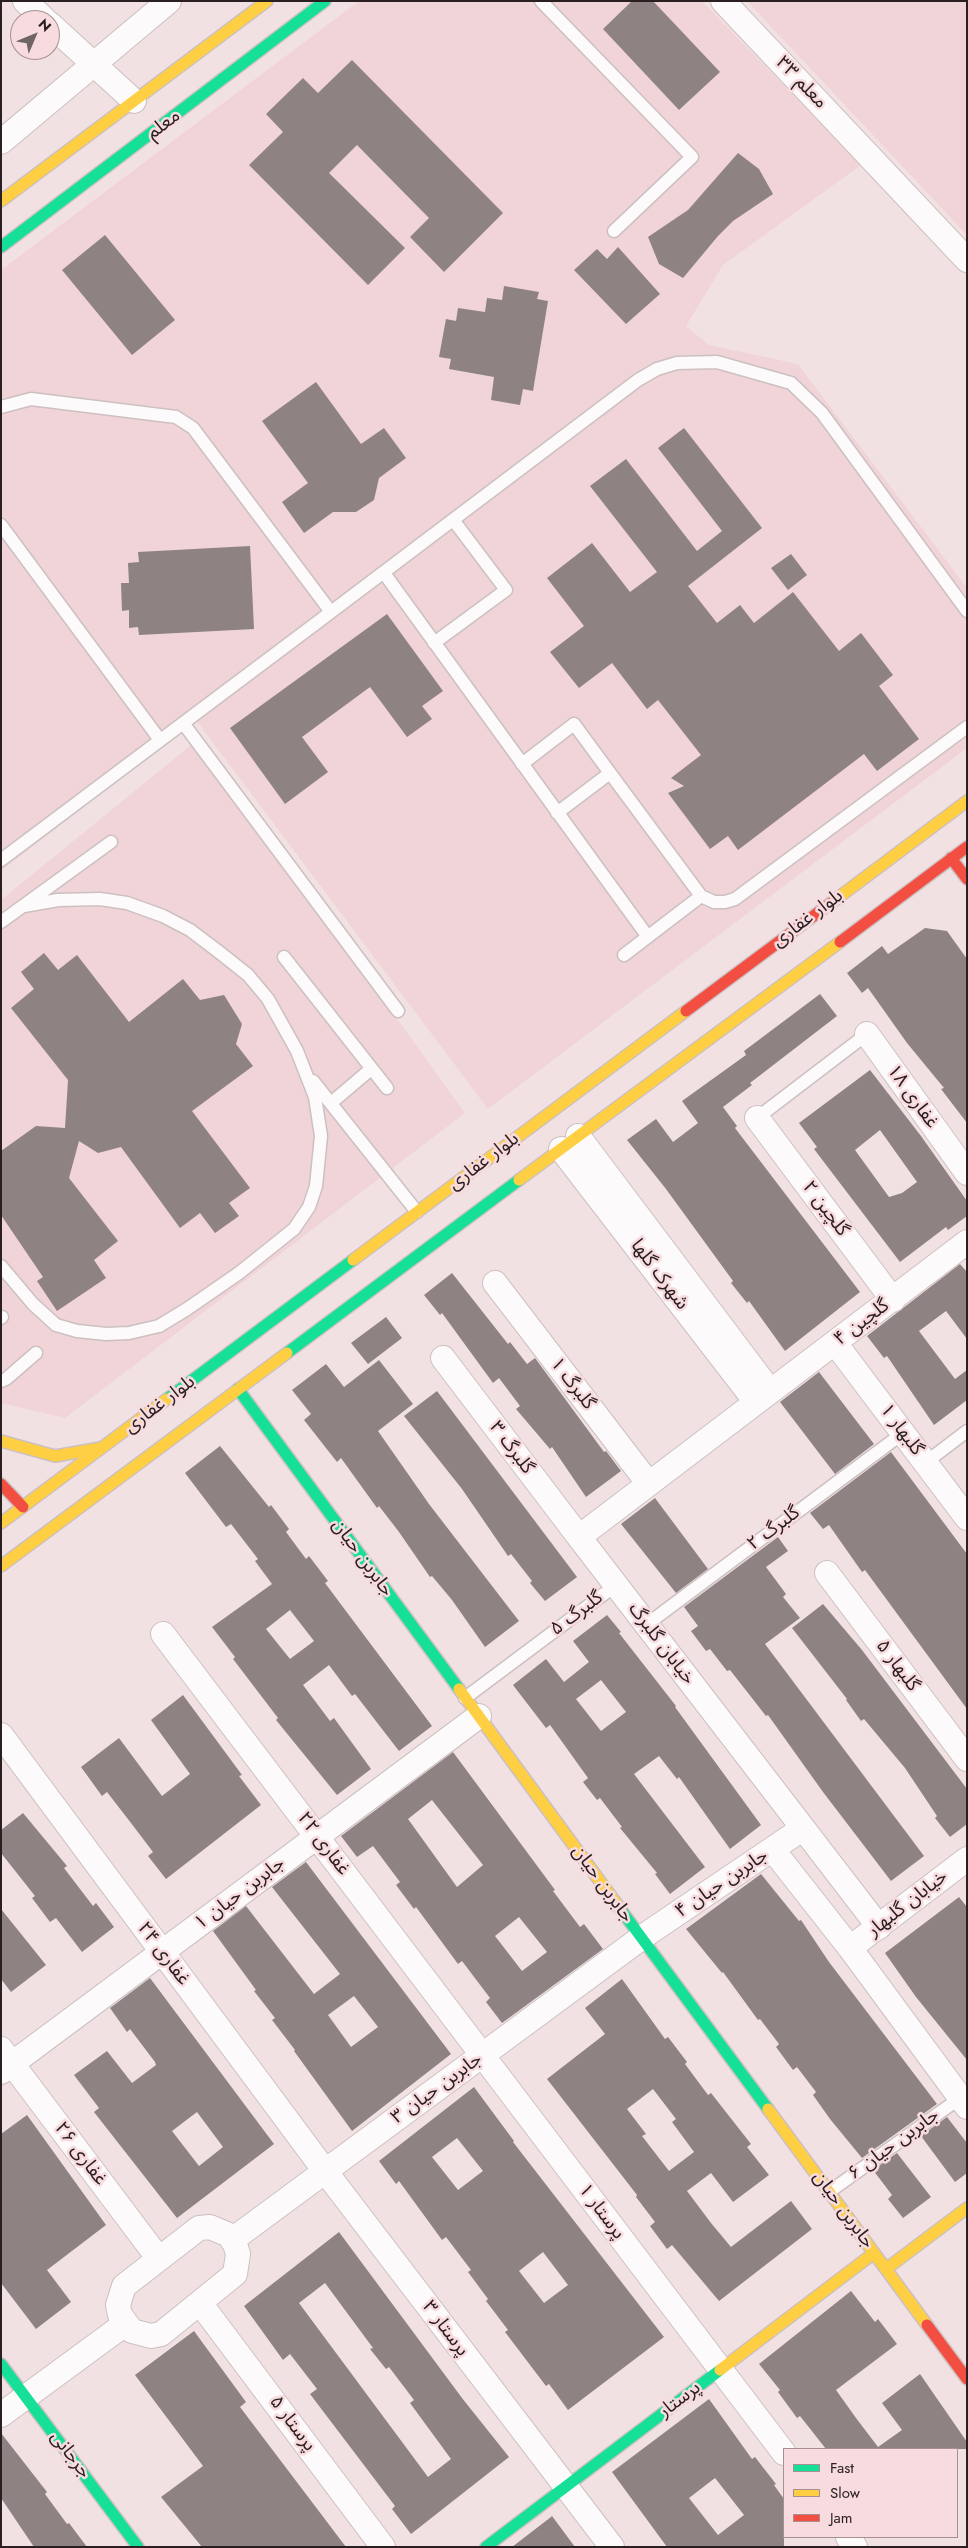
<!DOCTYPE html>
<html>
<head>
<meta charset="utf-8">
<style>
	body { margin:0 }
	#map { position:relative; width:968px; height:2548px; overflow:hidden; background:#f2e1e3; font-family:Jost,sans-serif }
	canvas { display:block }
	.frame { position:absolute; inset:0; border:2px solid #2a2021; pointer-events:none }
	.legend { position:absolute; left:783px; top:2448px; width:175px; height:90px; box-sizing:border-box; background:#f8dbde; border:1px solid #a69092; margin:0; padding:6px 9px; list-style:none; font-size:15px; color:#2a2021 }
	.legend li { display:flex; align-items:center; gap:10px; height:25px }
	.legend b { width:25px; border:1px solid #a69092 }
	.north { position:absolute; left:10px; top:10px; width:50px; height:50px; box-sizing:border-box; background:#f8dbde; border:1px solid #a69092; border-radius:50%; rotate:45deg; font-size:14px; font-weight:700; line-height:20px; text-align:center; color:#2a2021 }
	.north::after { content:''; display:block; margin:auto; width:18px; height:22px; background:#706465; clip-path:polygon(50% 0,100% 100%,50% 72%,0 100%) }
</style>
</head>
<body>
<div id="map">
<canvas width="968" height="2548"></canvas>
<div class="frame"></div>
<ul class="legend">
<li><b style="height:6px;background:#16e098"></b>Fast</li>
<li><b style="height:6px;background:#ffcf43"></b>Slow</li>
<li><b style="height:6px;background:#f24e42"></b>Jam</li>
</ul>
<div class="north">N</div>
</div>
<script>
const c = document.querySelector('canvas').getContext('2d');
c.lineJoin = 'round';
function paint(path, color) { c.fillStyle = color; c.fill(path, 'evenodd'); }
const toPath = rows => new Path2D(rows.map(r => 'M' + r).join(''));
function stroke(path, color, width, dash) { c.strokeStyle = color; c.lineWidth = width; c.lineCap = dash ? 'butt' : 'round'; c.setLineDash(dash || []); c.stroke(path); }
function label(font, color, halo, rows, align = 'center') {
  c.font = font + ' Jost,"Noto Sans Arabic",sans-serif'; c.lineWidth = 5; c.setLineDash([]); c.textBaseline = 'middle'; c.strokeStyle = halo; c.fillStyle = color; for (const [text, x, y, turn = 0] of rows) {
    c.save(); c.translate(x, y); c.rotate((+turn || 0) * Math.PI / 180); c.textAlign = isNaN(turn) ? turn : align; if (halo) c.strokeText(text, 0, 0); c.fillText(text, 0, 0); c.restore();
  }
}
paint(toPath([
	[359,1,702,1,861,165,723,265,686,326,709,345,798,364,967,588,967,748,488,1109,196,720,1,871,1,270],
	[747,1,967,1,967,235],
	[196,741,465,1113,65,1418,1,1403,1,900]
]), '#f0d4d7');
paint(toPath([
	[632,1,653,1,720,72,679,110,603,29],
	[352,60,503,213,444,272,410,237,429,218,357,145,329,173,405,248,368,285,249,165,283,132,266,114,303,78,318,93],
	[738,153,759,169,773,194,733,221,718,236,683,278,659,264,648,237,688,210],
	[105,235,175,320,132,355,62,270],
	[618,247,660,294,626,324,574,270,597,249,607,259],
	[504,286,539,292,537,299,548,301,533,391,523,389,520,405,491,400,494,377,449,369,451,359,439,357,446,319,456,321,458,308,485,312,487,298,502,300],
	[316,382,361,444,384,428,406,458,379,478,374,500,356,512,333,512,304,533,282,502,308,483,262,421],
	[684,428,762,528,688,586,717,623,740,605,754,623,793,592,839,651,861,633,893,675,879,686,919,739,877,771,864,754,738,850,728,836,710,849,668,793,684,786,671,778,701,755,658,700,647,709,612,663,579,688,550,652,584,626,547,578,592,543,630,592,657,572,590,486,626,459,697,551,722,531,658,448],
	[250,546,254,629,139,635,138,627,129,628,129,610,122,611,121,583,129,583,128,563,139,562,138,552],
	[791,554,807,575,788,590,771,568],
	[387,614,443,691,422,706,432,719,407,737,370,687,302,737,328,772,285,804,230,728],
	[925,928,947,931,967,959,967,1123,941,1089,944,1088,907,1043,868,988,862,993,847,973,882,946,888,954],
	[44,953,58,970,77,955,129,1022,183,979,200,1000,224,995,242,1024,236,1044,253,1066,192,1111,250,1188,229,1203,239,1216,215,1233,200,1213,180,1228,121,1147,98,1153,79,1141,69,1178,118,1241,94,1260,106,1278,57,1311,37,1281,43,1277,1,1215,1,1151,36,1126,65,1128,68,1080,11,1008,34,989,21,972],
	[820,994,837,1016,750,1083,752,1085,723,1107,737,1126,735,1128,860,1292,785,1351,749,1301,747,1303,731,1283,733,1281,666,1189,627,1140,656,1119,673,1142,698,1123,682,1101,746,1055,744,1051],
	[870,1070,921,1136,967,1201,967,1216,948,1230,946,1227,900,1262,814,1149,817,1147,799,1123],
	[880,1130,917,1182,902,1193,889,1197,855,1150],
	[960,1264,967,1272,967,1339,946,1311,919,1331,955,1379,967,1370,967,1400,934,1425,887,1356,884,1358,867,1336],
	[452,1273,508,1344,510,1342,527,1364,535,1358,604,1452,606,1451,621,1471,586,1497,552,1447,550,1449,516,1409,520,1406,499,1378,493,1383,442,1313,440,1315,424,1295],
	[386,1317,402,1338,368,1364,351,1343],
	[379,1360,413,1404,378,1431,429,1504,519,1621,485,1647,452,1600,432,1576,430,1577,399,1532,379,1506,377,1508,341,1458,337,1462,304,1420,311,1414,292,1390,326,1364,344,1387],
	[819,1372,874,1444,835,1474,780,1402],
	[437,1391,577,1577,545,1601,530,1583,532,1581,511,1554,508,1556,462,1489,404,1416],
	[220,1446,269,1507,271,1505,289,1529,286,1532,306,1559,309,1556,328,1581,325,1583,432,1726,399,1751,355,1694,352,1696,329,1665,303,1685,330,1721,334,1718,371,1769,337,1795,276,1720,278,1718,233,1659,235,1657,212,1627,272,1584,255,1561,258,1559,231,1524,226,1527,185,1473],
	[290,1610,314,1641,290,1659,266,1629],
	[891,1452,967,1554,967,1709,865,1570,862,1572,829,1525,823,1529,810,1513],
	[655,1498,708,1569,676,1593,621,1524],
	[778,1537,788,1551,766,1567,786,1594,783,1597,800,1618,765,1644,924,1856,891,1881,823,1792,768,1715,766,1716,730,1670,727,1671,710,1649,706,1651,691,1631,698,1626,684,1607],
	[823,1604,862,1650,967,1789,967,1824,950,1837,935,1818,937,1816,905,1768,864,1719,861,1721,846,1700,847,1699,792,1628],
	[607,1615,621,1632,619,1633,676,1706,675,1707,761,1825,730,1849,679,1777,677,1779,659,1756,634,1774,705,1867,670,1894,655,1874,657,1873,620,1828,622,1827,600,1798,597,1800,583,1782,588,1778,550,1725,546,1728,513,1685,546,1659,564,1682,589,1662,573,1641],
	[601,1680,626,1712,601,1731,576,1699],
	[183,1695,242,1775,239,1776,261,1805,166,1879,148,1856,153,1852,131,1823,107,1792,102,1796,81,1767,119,1738,162,1796,190,1774,151,1720],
	[453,1752,555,1890,553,1891,580,1927,584,1924,603,1949,502,2023,486,2002,490,1998,462,1961,458,1964,416,1907,414,1909,396,1885,400,1882,373,1846,357,1857,341,1836],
	[432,1800,483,1865,457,1887,408,1819],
	[519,1917,547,1952,522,1971,495,1936],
	[23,1813,67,1866,64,1868,93,1906,96,1903,114,1927,82,1952,56,1918,50,1922,32,1898,35,1896,1,1853,1,1830],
	[306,1862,451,2054,352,2131,294,2051,295,2050,272,2020,275,2018,254,1991,256,1990,213,1931,246,1906,314,1994,340,1974,272,1887],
	[354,1996,378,2027,351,2047,328,2015],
	[761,1874,799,1921,801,1920,829,1962,937,2104,862,2158,830,2119,813,2095,816,2092,797,2067,793,2070,776,2047,779,2044,760,2019,758,2020,723,1972,722,1973,686,1929],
	[959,1897,967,1907,967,2060,916,1997,885,1953],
	[1,1909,46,1965,11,1992,1,1979],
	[150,1978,274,2144,177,2218,94,2112,99,2108,74,2075,107,2051,132,2083,156,2065,155,2062,130,2029,127,2032,110,2008],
	[197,2112,223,2147,199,2166,172,2131],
	[622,1979,665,2039,668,2037,687,2062,685,2064,708,2095,711,2093,751,2144,747,2147,769,2175,733,2202,711,2173,687,2191,711,2223,731,2247,791,2201,812,2229,719,2301,672,2245,667,2249,650,2226,655,2222,636,2197,637,2195,547,2079,605,2034,585,2008],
	[653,2089,676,2119,672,2122,694,2152,669,2171,642,2136,646,2134,627,2109],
	[474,2087,514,2141,513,2142,664,2337,568,2410,549,2384,546,2386,505,2332,508,2330,486,2301,488,2299,468,2272,471,2270,446,2237,442,2240,399,2181,396,2184,379,2161],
	[457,2138,483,2171,458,2190,432,2157],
	[543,2252,568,2285,544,2303,519,2271],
	[27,2115,106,2225,47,2270,71,2302,36,2329,1,2283,1,2134],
	[947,2117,967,2143,967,2173,955,2182,921,2136],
	[897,2153,931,2197,903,2218,888,2199,892,2195,873,2170],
	[339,2232,462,2398,509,2457,411,2534,392,2509,395,2506,310,2394,317,2389,290,2354,283,2360,244,2306],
	[325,2283,373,2348,370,2349,386,2369,389,2367,414,2400,410,2403,451,2459,428,2477,299,2303],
	[851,2291,875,2322,878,2319,897,2344,836,2390,856,2418,878,2447,902,2430,882,2403,920,2374,967,2442,967,2449,826,2449,800,2416,797,2418,778,2392,780,2390,759,2364],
	[194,2331,246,2402,240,2407,346,2547,202,2547,161,2497,203,2466,135,2375],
	[709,2399,752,2459,755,2457,776,2484,774,2485,784,2499,784,2547,667,2547,612,2472],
	[715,2478,744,2515,718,2535,689,2498],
	[1,2433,47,2492,45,2494,67,2524,69,2523,87,2547,34,2547,1,2498],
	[552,2516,575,2547,512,2547,551,2517]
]), '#8e8283');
const lane = toPath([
	[541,1,692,157,614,231],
	[1,407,31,399,176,417,193,428,331,612,638,380,657,369,677,363,717,362,791,383,822,413,967,611],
	[1,525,160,740],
	[384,573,648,937],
	[434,643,506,590,454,521],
	[183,723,398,1011],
	[522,764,574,724,610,773,557,813],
	[610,773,701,896,714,902,725,902,735,899,967,727],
	[1,860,331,612],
	[1,922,111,842],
	[624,955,701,896],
	[284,957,387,1088],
	[313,1081,417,1212],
	[331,1103,371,1069],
	[757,1118,867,1034],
	[1,1266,33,1304,56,1325,77,1331,106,1334,129,1333,159,1326,187,1309,239,1273,294,1229,309,1207,316,1186,321,1136,315,1097,297,1051,268,999,248,975,219,952,190,930,163,916,127,903,100,899,58,900,24,906],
	[1,1318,2,1317],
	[1,1381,6,1379,36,1353],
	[925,1463,967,1431],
	[646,1625,903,1433],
	[465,1698,616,1585],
	[829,2192,960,2098]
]);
const street = toPath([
	[25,1,45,20],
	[723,1,967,260],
	[50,24,134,101],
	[1,142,169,1],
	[867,1034,967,1173],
	[757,1118,893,1300],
	[578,1136,770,1391],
	[561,1149,756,1402],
	[495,1283,649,1484],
	[835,1343,967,1518],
	[443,1358,579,1537],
	[827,1573,967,1759],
	[163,1634,784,2453],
	[1,1735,325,2171,612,2547],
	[773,1850,850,1948,967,2107],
	[879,1927,579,1537,967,1242],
	[850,1948,967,1859],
	[1,2049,159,2259],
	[1,2072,479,1716],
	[210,2227,229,2235,235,2244,238,2254,235,2274,161,2334,151,2336,132,2331,120,2315,118,2305,124,2286,199,2228,210,2227],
	[232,2240,641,1938,802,1829],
	[200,2303,383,2547],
	[1,2415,125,2324],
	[848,2537,855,2547]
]);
const fast = toPath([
	[1,247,325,1],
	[287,1353,519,1180],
	[238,1389,459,1689],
	[167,1399,353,1260],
	[621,1910,768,2109],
	[1,2364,138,2547],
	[486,2547,720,2370]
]);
const slow = toPath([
	[1,201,267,1],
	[831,903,967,801],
	[519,1180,840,942],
	[353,1260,686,1011],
	[1,1441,55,1456,101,1448],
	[1,1523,167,1399],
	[1,1566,287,1353],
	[459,1689,621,1910],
	[768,2109,927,2325],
	[886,2269,967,2208],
	[720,2370,874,2253]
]);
const jam = toPath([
	[951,858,967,879],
	[840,942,967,847],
	[686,1011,831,903],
	[1,1484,23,1507],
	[927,2325,967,2379]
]);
stroke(lane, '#ccc0c1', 15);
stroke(street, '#ccc0c1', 26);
stroke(fast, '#ccc0c1', 14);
stroke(slow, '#ccc0c1', 14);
stroke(jam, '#ccc0c1', 14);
stroke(lane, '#fdfafb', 12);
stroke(street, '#fdfafb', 24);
stroke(fast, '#16e098', 11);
stroke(slow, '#ffcf43', 11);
stroke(jam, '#f24e42', 11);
label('19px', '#2a2021', '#f8dbde', [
	["معلم ۳۳",801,83,46],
	["معلم",164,125,-37],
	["بلوار غفاری",808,919,-37],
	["غفاری ۱۸",912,1097,54],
	["بلوار غفاری",484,1162,-37],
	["گلچین ۲",825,1209,53],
	["شهرک گلها",659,1275,53],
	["گلچین ۴",862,1323,-37],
	["گلبرگ ۱",572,1384,52],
	["بلوار غفاری",160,1405,-37],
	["گلبهار ۱",901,1430,53],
	["گلبرگ ۳",511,1448,53],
	["گلبرگ ۲",774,1529,-37],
	["جابربن حیان",362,1558,54],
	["گلبرگ ۵",577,1614,-37],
	["خیابان گلبرگ",661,1644,53],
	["گلبهار ۵",897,1666,53],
	["غفاری ۲۲",323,1844,53],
	["جابربن حیان",602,1884,54],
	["جابربن حیان ۴",722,1884,-34],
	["جابربن حیان ۱",240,1894,-37],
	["خیابان گلبهار",908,1904,-38],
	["غفاری ۲۴",163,1954,53],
	["جابربن حیان ۳",437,2089,-36],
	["جابربن حیان ۶",894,2145,-36],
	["غفاری ۲۶",80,2154,53],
	["جابربن حیان",843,2210,54],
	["پرستار ۱",601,2212,53],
	["پرستار ۳",445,2329,53],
	["پرستار",680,2400,-37],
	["پرستار ۵",292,2424,53],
	["جرجانی",70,2455,53]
]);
</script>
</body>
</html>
